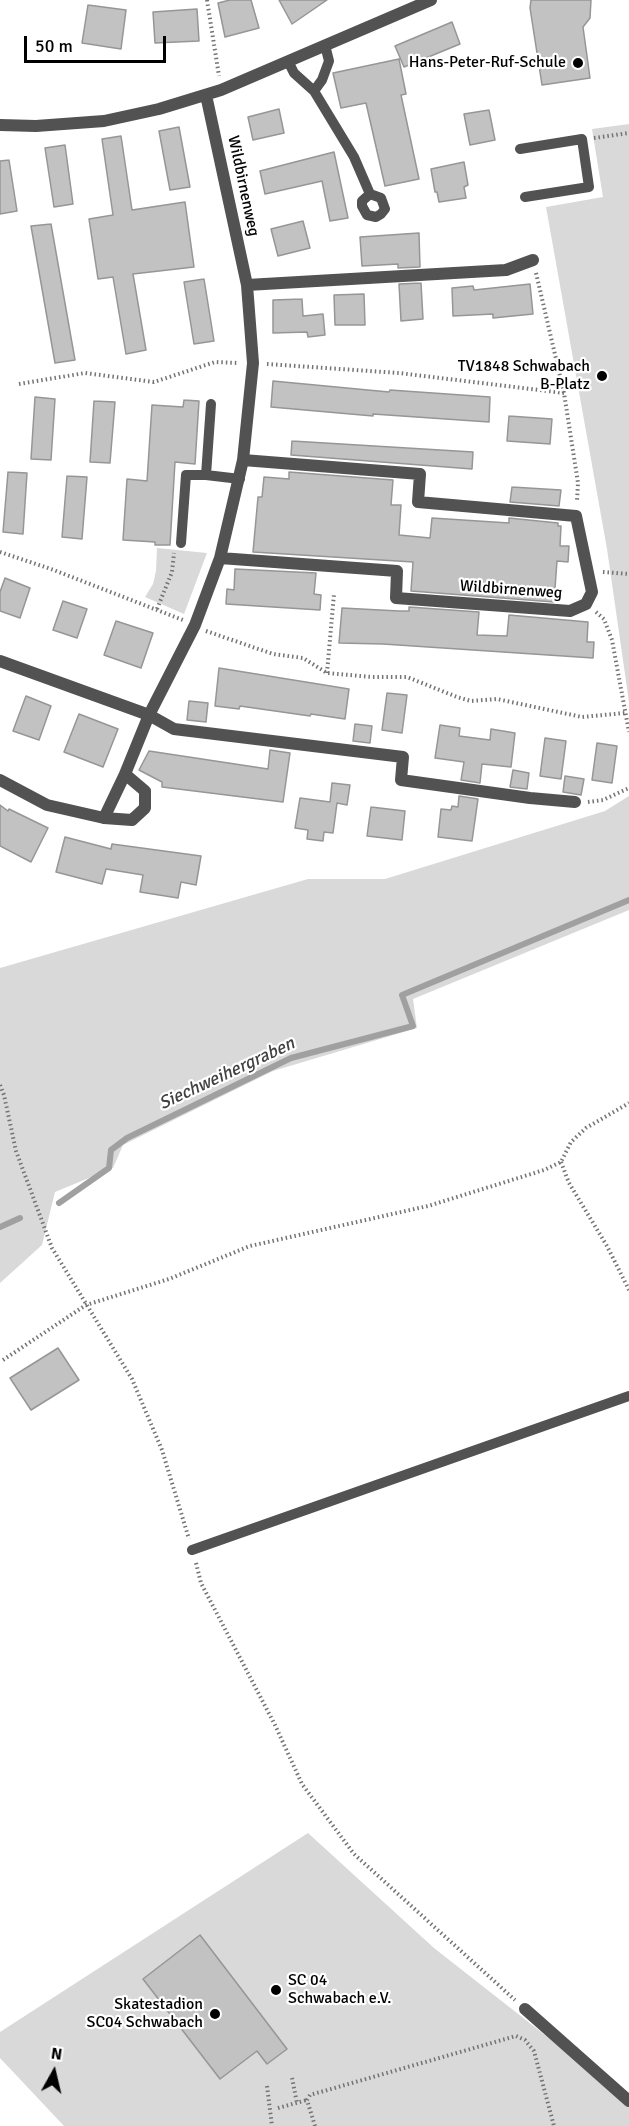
<!DOCTYPE html>
<html>
<head>
<meta charset="utf-8">
<style>
	body { margin:0 }
	#map { position:relative; width:629px; height:2126px; overflow:hidden; background:#fff; font-family:Signika,sans-serif }
	canvas { display:block }
	.north { position:absolute; left:24px; top:2042px; width:60px; height:60px; -webkit-text-stroke:4px #fff; paint-order:stroke; rotate:8deg; font-size:16px; font-weight:700; line-height:24px; text-align:center; color:#000 }
	.north::after { content:''; display:block; margin:auto; width:21px; height:27px; background:#000; clip-path:polygon(50% 0,100% 100%,50% 72%,0 100%) }
	.scale { position:absolute; left:24px; top:36px; width:142px; height:27px; box-sizing:border-box; border:3px solid #000; border-top:0; padding-left:8px; font-size:18px; line-height:21px; white-space:nowrap; color:#000; -webkit-text-stroke:4px #fff; paint-order:stroke }
</style>
</head>
<body>
<div id="map">
<canvas width="629" height="2126"></canvas>
<div class="north">N</div>
<div class="scale">50 m</div>
</div>
<script>
const c = document.querySelector('canvas').getContext('2d');
c.lineJoin = 'round';
function paint(path, color) { c.fillStyle = color; c.fill(path, 'evenodd'); }
const toPath = rows => new Path2D(rows.map(r => 'M' + r).join(''));
function stroke(path, color, width, dash) { c.strokeStyle = color; c.lineWidth = width; c.lineCap = dash ? 'butt' : 'round'; c.setLineDash(dash || []); c.stroke(path); }
function label(font, color, halo, rows, align = 'center') {
  c.font = font + ' Signika,sans-serif'; c.lineWidth = 4.5; c.setLineDash([]); c.textBaseline = 'middle'; c.strokeStyle = halo; c.fillStyle = color; for (const [text, x, y, turn = 0] of rows) {
    c.save(); c.translate(x, y); c.rotate((+turn || 0) * Math.PI / 180); c.textAlign = isNaN(turn) ? turn : align; if (halo) c.strokeText(text, 0, 0); c.fillText(text, 0, 0); c.restore();
  }
}
paint(toPath([
	[629,124,629,702,607,549,546,207,603,197,592,129],
	[157,548,207,553,184,614,145,597,153,584,156,571],
	[629,796,629,910,413,999,417,1028,273,1071,123,1145,113,1168,55,1192,42,1245,0,1283,0,968,308,879,385,879,605,811],
	[308,1833,434,1948,587,2068,629,2105,629,2126,64,2126,0,2058,0,2032]
]), '#d9d9d9');
stroke(toPath([
	[59,1203,109,1168,111,1150,127,1138,291,1058,413,1026,402,995,629,900],
	[0,1227,20,1218]
]), '#a0a0a0', 6);
const building = toPath([
	[230,0,251,0,259,28,225,37,218,3,230,0],
	[279,0,327,0,292,24,279,0],
	[531,0,591,0,590,18,583,27,590,78,542,85,530,8,531,0],
	[88,5,126,10,121,49,82,43,88,5],
	[197,9,199,41,155,43,153,12,197,9],
	[452,22,460,44,404,67,395,46,452,22],
	[399,59,406,94,401,95,419,179,385,186,366,103,341,108,333,73,399,59],
	[279,109,284,133,253,140,248,117,279,109],
	[489,110,495,140,470,145,464,114,489,110],
	[179,127,190,187,170,190,159,131,179,127],
	[121,136,132,210,185,202,194,267,133,274,146,350,126,354,113,277,98,279,89,219,113,215,102,139,121,136],
	[65,145,73,204,54,207,45,148,65,145],
	[334,152,348,218,330,221,322,181,265,194,260,171,334,152],
	[9,160,17,211,0,214,0,161,9,160],
	[464,162,468,185,464,187,466,198,439,202,437,192,435,192,431,169,464,162],
	[303,221,310,248,278,256,271,229,303,221],
	[51,224,75,360,55,363,31,226,51,224],
	[419,233,420,267,398,268,398,264,362,266,360,237,419,233],
	[204,279,214,341,194,344,184,282,204,279],
	[421,283,423,319,401,321,399,284,421,283],
	[530,284,533,314,493,318,493,314,453,316,452,288,473,286,474,290,530,284],
	[364,294,365,325,335,325,334,295,364,294],
	[302,299,303,316,323,314,325,335,308,337,307,332,273,333,273,300,302,299],
	[273,381,389,392,390,390,490,397,489,422,373,414,373,416,271,407,273,381],
	[35,397,55,399,51,460,31,459,35,397],
	[184,400,199,401,195,464,175,462,170,545,155,545,155,542,123,540,127,479,147,481,152,405,183,407,184,400],
	[94,401,115,402,110,463,90,462,94,401],
	[509,416,552,419,550,444,507,441,509,416],
	[292,441,473,452,472,469,291,455,292,441],
	[8,472,27,473,23,534,3,532,8,472],
	[289,472,393,480,391,505,401,505,399,535,430,538,432,518,509,523,509,518,558,523,558,526,561,526,560,546,569,546,568,562,557,561,554,602,411,591,413,562,253,552,258,497,262,497,264,477,289,479,289,472],
	[67,476,87,477,82,539,62,537,67,476],
	[512,487,561,490,559,506,510,502,512,487],
	[235,569,316,573,314,594,321,595,320,610,226,604,227,589,234,590,235,569],
	[5,578,30,588,20,618,0,611,0,592,5,578],
	[63,601,87,609,77,638,53,630,63,601],
	[409,607,479,612,477,635,507,636,509,615,588,622,587,642,594,642,593,658,383,644,339,643,342,608,399,611,409,611,409,607],
	[116,621,153,633,141,668,104,655,116,621],
	[219,668,349,689,345,719,311,714,310,716,240,706,239,709,215,706,219,668],
	[387,693,407,695,402,733,382,730,387,693],
	[26,696,51,706,39,740,13,731,26,696],
	[189,701,208,703,206,722,187,720,189,701],
	[79,714,118,729,103,767,64,752,79,714],
	[355,724,372,726,370,743,353,741,355,724],
	[440,725,460,728,459,736,490,740,491,729,515,733,511,767,482,764,480,783,461,780,464,762,435,758,440,725],
	[545,738,566,741,561,779,540,776,545,738],
	[597,743,617,746,612,783,592,780,597,743],
	[270,750,290,753,283,802,162,787,162,782,139,770,149,751,268,769,270,750],
	[513,770,529,773,527,789,510,787,513,770],
	[565,776,584,779,581,795,563,792,565,776],
	[332,783,350,785,347,805,337,803,333,833,324,832,323,841,307,839,308,830,295,828,300,798,330,802,332,783],
	[459,796,478,799,472,841,438,837,441,809,451,810,452,806,458,807,459,796],
	[0,805,8,811,9,809,48,828,31,862,0,846,0,805],
	[371,807,405,811,402,840,367,836,371,807],
	[65,837,111,849,112,844,201,856,196,885,181,882,178,898,140,892,143,875,106,869,102,884,56,872,65,837],
	[58,1348,79,1380,31,1410,10,1378,58,1348],
	[200,1935,287,2049,267,2064,257,2051,220,2079,143,1979,200,1935]
]);
paint(building, '#c2c2c2');
stroke(building, '#969696', 1.5);
stroke(toPath([
	[207,0,219,76],
	[594,138,629,133],
	[536,273,564,393,578,483,577,501],
	[267,364,399,373,564,393],
	[19,384,85,373,154,382,215,362,239,363],
	[0,552,51,569,183,620],
	[603,572,629,574],
	[157,609,172,572,174,553],
	[596,612,604,619,612,640,629,732],
	[206,631,273,654,303,658,327,673,372,677,407,677,457,697,471,701,497,699,582,717,625,713],
	[327,673,334,594],
	[588,802,603,800,629,788],
	[0,1085,4,1095,16,1151,52,1248,132,1379,162,1450,189,1539],
	[561,1162,569,1183,607,1246,629,1290],
	[3,1360,86,1305,169,1279,250,1246,428,1206,544,1170,561,1162,571,1142,586,1128,629,1103],
	[196,1563,201,1583,275,1725,302,1784,354,1854,515,2000],
	[292,2078,297,2103],
	[267,2086,272,2126],
	[278,2108,307,2100],
	[315,2126,307,2100,310,2095,516,2036,525,2040,534,2051,554,2126]
]), '#747474', 4, [1.5, 3]);
stroke(toPath([
	[288,61,294,73,314,91,354,157,370,194,381,198,385,209,381,214,376,217,367,215,362,206,362,201,370,194],
	[314,91,322,80,329,61,325,45],
	[520,149,582,139,589,187,525,197],
	[206,475,211,404],
	[181,543,186,475,206,475,240,479],
	[192,1550,629,1396]
]), '#525252', 10);
stroke(toPath([
	[0,125,36,126,104,121,159,109,221,90,431,0],
	[247,285,506,270,533,260],
	[220,558,397,571,396,598,570,611,586,604,592,592,576,516,418,502,420,474,243,460],
	[0,661,149,715,174,729,403,757,401,780,530,798,575,802],
	[0,780,47,805,104,818,132,820,145,808,145,791,125,774],
	[104,818,125,774,149,715,195,625,220,558,243,460,253,363,247,285,206,95],
	[525,2009,629,2101]
]), '#525252', 12);
for (const [x, y, r, color] of [
	[578,63,6,"#000"],
	[602,376,6,"#000"],
	[276,1990,6,"#000"],
	[215,2014,6,"#000"]
]) { const dot = new Path2D(); dot.arc(x, y, r, 0, 2 * Math.PI); c.fillStyle = color; c.fill(dot); stroke(dot, '#fff', 2); }
label('16px', '#000', '#fff', [
	["Hans-Peter-Ruf-Schule",566,63],
	["TV1848 Schwabach",590,367],
	["B-Platz",590,385],
	["SC 04",288,1981,"left"],
	["Schwabach e.V.",288,1999,"left"],
	["Skatestadion",203,2005],
	["SC04 Schwabach",203,2023]
], 'right');
label('16px', '#000', '#fff', [
	["Wildbirnenweg",243,186,78],
	["Wildbirnenweg",511,590,4]
]);
label('italic 18px', '#414141', '#fff', [
	["Siechweihergraben",227,1074,-25]
]);
</script>
</body>
</html>
